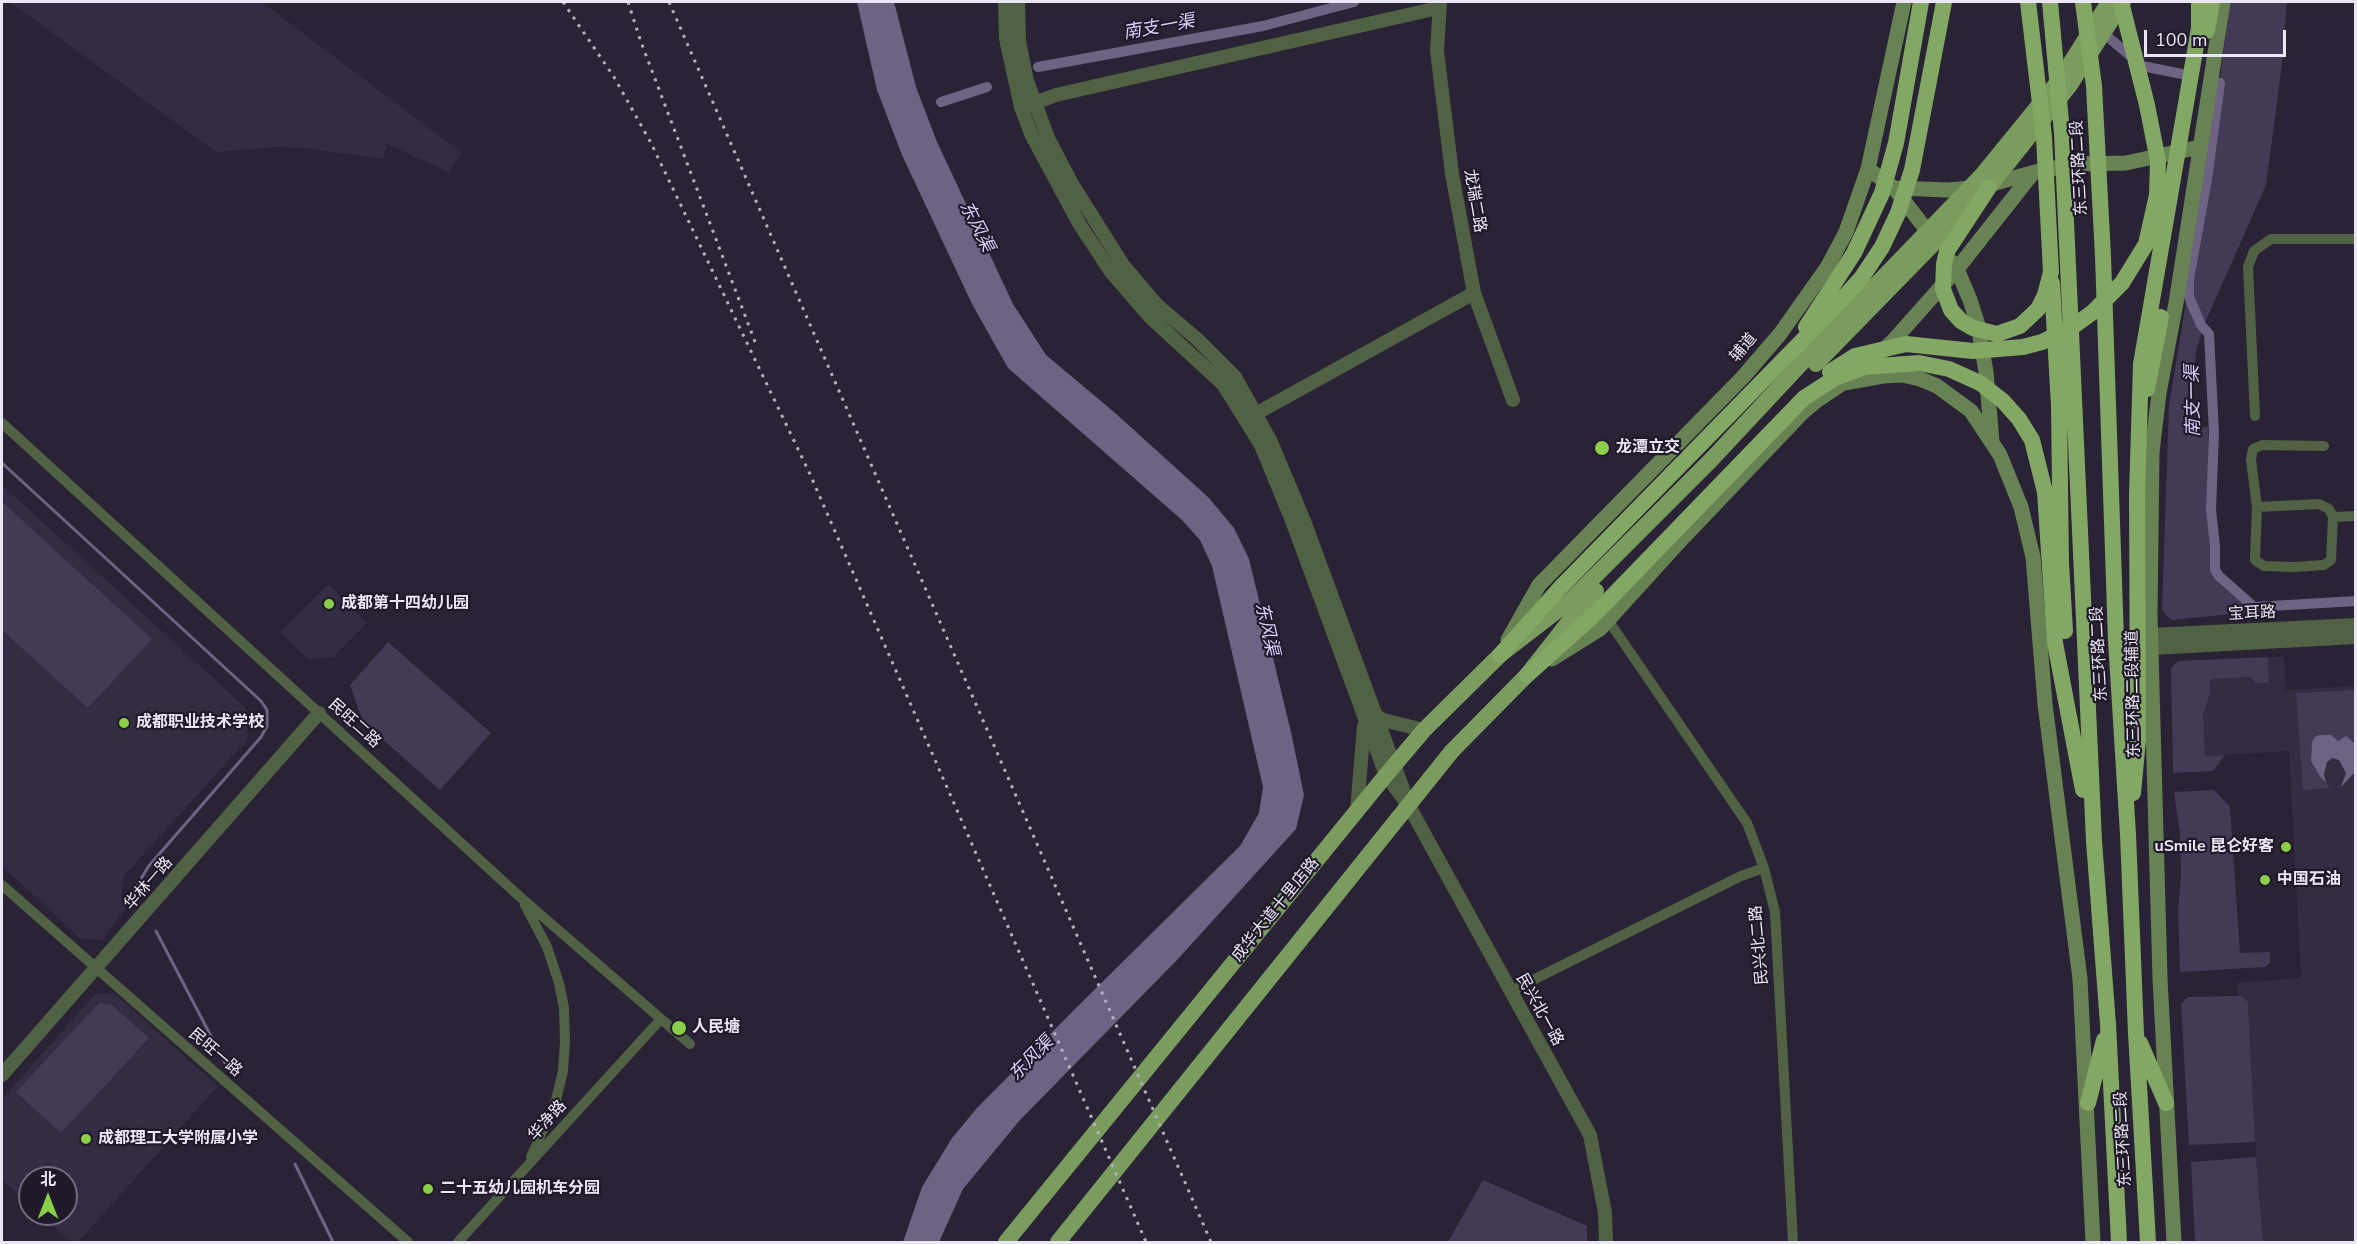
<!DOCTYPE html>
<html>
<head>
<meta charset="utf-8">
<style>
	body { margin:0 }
	#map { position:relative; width:2357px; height:1244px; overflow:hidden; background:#292335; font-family:"Nunito Sans","Noto Sans SC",sans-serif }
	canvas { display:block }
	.frame { position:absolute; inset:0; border:3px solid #eae6f3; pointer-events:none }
	.north { position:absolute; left:18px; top:1166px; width:60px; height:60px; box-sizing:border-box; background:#20192a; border:2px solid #716b7a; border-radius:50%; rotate:0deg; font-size:16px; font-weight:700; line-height:24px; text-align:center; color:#eae6f3 }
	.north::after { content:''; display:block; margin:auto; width:21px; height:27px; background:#8bce47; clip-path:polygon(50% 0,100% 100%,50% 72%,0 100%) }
	.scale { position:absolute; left:2144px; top:30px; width:142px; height:27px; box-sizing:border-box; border:3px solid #eae6f3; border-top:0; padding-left:8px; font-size:18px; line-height:21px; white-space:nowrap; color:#eae6f3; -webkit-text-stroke:4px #20192a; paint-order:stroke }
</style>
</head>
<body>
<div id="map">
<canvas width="2357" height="1244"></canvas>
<div class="frame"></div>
<div class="north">北</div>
<div class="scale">100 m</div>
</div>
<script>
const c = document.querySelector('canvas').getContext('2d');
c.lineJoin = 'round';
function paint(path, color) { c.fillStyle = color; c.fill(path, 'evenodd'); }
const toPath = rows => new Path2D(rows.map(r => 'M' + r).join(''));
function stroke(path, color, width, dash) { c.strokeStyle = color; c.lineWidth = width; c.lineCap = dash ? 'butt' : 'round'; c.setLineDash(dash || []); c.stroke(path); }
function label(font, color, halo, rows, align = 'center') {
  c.font = font + ' "Nunito Sans","Noto Sans SC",sans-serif'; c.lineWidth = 4.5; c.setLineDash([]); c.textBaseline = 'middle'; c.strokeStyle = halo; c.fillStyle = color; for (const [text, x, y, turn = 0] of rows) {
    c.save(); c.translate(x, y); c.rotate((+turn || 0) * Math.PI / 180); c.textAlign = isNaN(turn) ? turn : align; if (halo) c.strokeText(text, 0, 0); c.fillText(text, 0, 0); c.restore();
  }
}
paint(toPath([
	[10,2,262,2,462,153,448,172,387,144,383,159,305,148,276,147,216,152],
	[2,485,246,708,248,739,123,877,122,894,125,909,102,940,81,939,2,866],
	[329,584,367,623,333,657,308,659,280,632],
	[2268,657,2284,657,2286,690,2355,686,2355,1242,2263,1242,2255,1142,2248,1002,2242,996,2238,996,2236,983,2301,978,2289,751,2205,756,2203,715,2210,694,2210,678,2252,677,2269,682],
	[95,994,115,994,218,1086,78,1242,70,1242,39,1214,66,1214,66,1178,30,1178,30,1206,2,1180,2,1099]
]), '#342c43');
paint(toPath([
	[2230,2,2287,2,2282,65,2266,185,2205,323,2196,351,2193,392,2195,427,2208,427,2213,573,2253,612,2171,620,2162,610,2169,405,2208,169],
	[2,502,152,639,88,708,2,630],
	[388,642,491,733,440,790,363,722,350,685],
	[2268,657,2269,683,2256,683,2251,677,2210,679,2210,694,2203,715,2205,756,2225,755,2213,771,2173,773,2171,668,2178,661],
	[2355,690,2355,744,2338,741,2331,735,2315,737,2310,752,2314,768,2330,788,2303,790,2296,693],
	[2214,790,2230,807,2240,953,2270,952,2270,962,2265,967,2180,972,2178,911,2181,874,2180,834,2174,792],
	[2242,996,2248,1002,2255,1142,2189,1145,2181,1004,2188,997],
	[99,1003,112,1005,149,1038,61,1133,16,1092],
	[2256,1157,2263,1242,2195,1242,2191,1162],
	[1483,1180,1587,1226,1587,1242,1448,1242]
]), '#443a56');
paint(toPath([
	[857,2,894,2,916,87,937,142,1013,304,1046,355,1114,412,1208,497,1234,528,1249,559,1291,732,1304,795,1296,829,1177,960,1020,1120,963,1189,939,1242,903,1242,922,1187,952,1138,977,1108,1075,1009,1240,846,1259,813,1263,787,1212,566,1200,540,1182,520,1008,368,972,304,902,155,877,90],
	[2320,735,2331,735,2338,741,2346,736,2355,744,2355,772,2341,787,2346,773,2339,760,2332,758,2327,762,2324,774,2326,783,2319,775,2311,761,2312,742,2315,737]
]), '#6f6384');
stroke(toPath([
	[2,463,261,701,267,710,267,726,261,737,148,867,138,884,137,895],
	[156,931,225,1063],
	[295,1164,333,1242]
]), '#6f6384', 3);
stroke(toPath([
	[2101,31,2142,66,2182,74],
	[1038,67,1263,26,1354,2],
	[2220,83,2207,179,2189,279,2189,297,2201,325,2209,334,2214,433,2211,510,2215,546,2215,570,2219,576,2254,607,2356,601],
	[941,102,987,87]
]), '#6f6384', 10);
stroke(toPath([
	[2255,416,2248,267,2254,251,2271,239,2356,239],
	[2,423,519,896,690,1044],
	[2324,446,2262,445,2253,449,2251,460,2257,507,2255,560,2264,566,2293,567,2324,565,2331,560,2333,517],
	[2257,507,2319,504,2329,509,2333,517,2356,516],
	[1608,620,1747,823,1764,868,1775,912,1793,1242],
	[2,885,408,1242],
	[525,905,547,947,559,983,564,1008,565,1041,563,1071,556,1100,531,1157],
	[1509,992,1741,876,1764,868],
	[458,1242,661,1019]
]), '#516244', 10);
stroke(toPath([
	[1005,2,1006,39,1021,107,1032,136,1080,225,1111,272,1149,316,1223,384,1261,445,1291,518,1386,775,1409,806,1590,1135,1605,1213,1606,1242],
	[1018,2,1019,41,1027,81,1048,138,1072,184,1123,265,1157,305,1197,339,1235,377,1271,442,1304,521,1404,792],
	[1440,2,1437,51,1452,174,1474,293,1513,400],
	[1026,106,1056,95,1438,8],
	[1250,417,1474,293],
	[2151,635,2356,625],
	[2152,648,2356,637],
	[1374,714,1383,720,1424,730],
	[1357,811,1364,726],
	[2,1075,319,713]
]), '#516244', 14);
stroke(toPath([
	[1868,169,1894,188,1935,241],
	[1895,188,1949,190,1981,187,2039,171,2077,164,2126,163,2200,147],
	[1952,262,1957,269,1970,300,1978,325,1986,372,1992,442],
	[1881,352,1893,341,1957,269,2032,174],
	[1844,383,1883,376,1902,375,1920,379,1937,386,1971,411,2000,455,2021,507,2033,557,2045,704,2080,979,2093,1242],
	[1508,640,1539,585,1743,377,1780,334,1828,266,1846,232,1868,169,1904,2],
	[1552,659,1600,629,1679,542,1802,413,1816,401,1852,377],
	[2174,1242,2160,979,2150,615,2152,452,2159,393,2176,303,2223,2]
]), '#688353', 15);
stroke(toPath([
	[1816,364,1989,187,2070,85,2123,2],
	[1006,1242,1386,775,1424,730,1500,655,1570,601,1711,460,1840,322,1982,175,2061,78,2109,2],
	[1058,1242,1452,751,1527,675,1579,609,1596,591]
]), '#7a9c5e', 16);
stroke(toPath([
	[2050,2,2062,133,2094,841,2108,1024,2119,1242],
	[2083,2,2094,86,2103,256,2116,640,2128,834,2136,1033,2148,1242],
	[2207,31,2212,2],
	[1989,187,1947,251,1944,264,1943,289,1951,310,1961,321,1973,328,1997,334,2020,326,2038,309,2045,295,2051,272,2044,137,2028,2],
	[2052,283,2059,406,2061,563,2065,631],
	[1806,327,1854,253,1882,193,1896,143,1921,2],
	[1830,372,1855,356,1906,344,1973,351,2023,347,2042,342,2071,328,2093,312,2122,283,2146,244,2157,195,2158,161,2147,105,2121,2],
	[2147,389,2161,317],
	[1500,655,1561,587,1837,305,1862,277,1882,247,1898,213,1912,170,1944,2],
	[1527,675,1593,616,1804,398,1835,378,1865,367,1919,363,1949,369,1980,383,2003,401,2019,419,2032,440,2045,492,2055,643,2083,790],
	[2133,793,2138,740,2137,495,2141,364,2199,28,2199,2],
	[2140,1043,2166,1103],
	[2088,1103,2104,1040]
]), '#82a863', 16);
stroke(toPath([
	[563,2,614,77,651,143,809,472,1146,1242],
	[628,2,641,42,757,347],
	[669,2,1211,1242]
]), '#b4b0be', 3, [3, 6]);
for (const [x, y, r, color] of [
	[1602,448,8,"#8bce47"],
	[329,604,6,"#8bce47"],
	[124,723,6,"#8bce47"],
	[2286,847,6,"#8bce47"],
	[2265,880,6,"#8bce47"],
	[679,1028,8,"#8bce47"],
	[86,1139,6,"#8bce47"],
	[428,1189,6,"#8bce47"]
]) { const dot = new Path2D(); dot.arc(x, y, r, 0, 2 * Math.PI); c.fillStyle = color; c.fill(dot); stroke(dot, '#20192a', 2); }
label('16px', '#eae6f3', '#20192a', [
	["东三环路二段",2080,168,-93],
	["龙瑞二路",1474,201,80],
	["辅道",1744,348,-50],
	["宝耳路",2252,614,-3],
	["东三环路二段",2100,654,-93],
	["东三环路二段辅道",2134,694,-91],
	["民旺二路",354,724,42],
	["华林一路",149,884,-49],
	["成华大道十里店路",1276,910,-51],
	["民兴北二路",1760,945,-95],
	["民兴北一路",1539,1010,61],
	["民旺一路",215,1053,41],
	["华净路",548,1121,-48],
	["东三环路二段",2124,1139,-93]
]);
label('bold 16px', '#eae6f3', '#20192a', [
	["龙潭立交",1616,448],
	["成都第十四幼儿园",341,604],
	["成都职业技术学校",136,723],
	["uSmile 昆仑好客",2274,847,"right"],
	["中国石油",2277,880],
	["人民塘",692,1028],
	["成都理工大学附属小学",98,1139],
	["二十五幼儿园机车分园",440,1189]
], 'left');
label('italic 18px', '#dcccfb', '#20192a', [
	["南支一渠",1159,28,-10],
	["东风渠",976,227,63],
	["南支一渠",2194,401,-91],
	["东风渠",1266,629,77],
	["东风渠",1032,1059,-46]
]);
</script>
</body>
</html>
